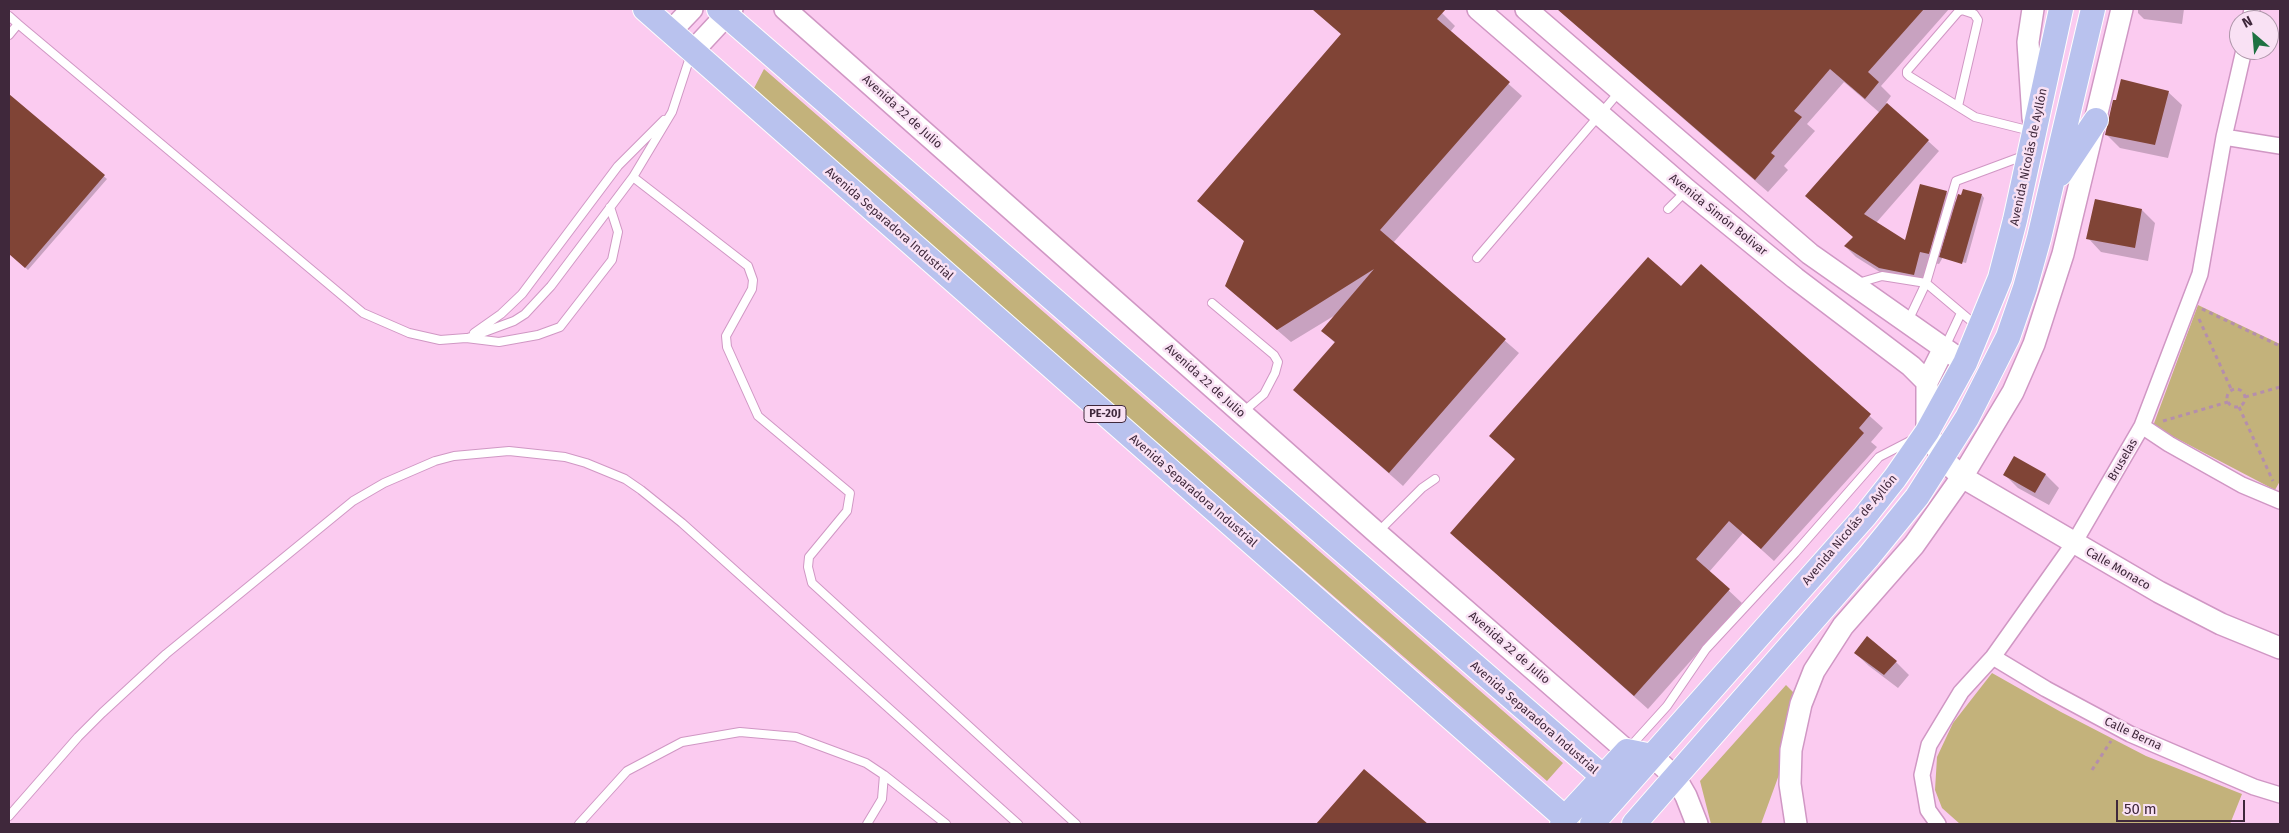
<!DOCTYPE html>
<html>
<head>
<meta charset="utf-8">
<style>
	body { margin:0 }
	#map { position:relative; width:2289px; height:833px; overflow:hidden; background:#fbcbf0; font-family:"Fira Sans",sans-serif }
	canvas { display:block }
	.frame { position:absolute; inset:0; border:10px solid #3f283b; pointer-events:none }
	.north { position:absolute; left:2229px; top:10px; width:50px; height:50px; box-sizing:border-box; background:#f9e1f4; border:1px solid #af97aa; border-radius:50%; rotate:333deg; font-size:14px; font-weight:700; line-height:20px; text-align:center; color:#3f283b }
	.north::after { content:''; display:block; margin:auto; width:18px; height:22px; background:#1f7142; clip-path:polygon(50% 0,100% 100%,50% 72%,0 100%) }
	.scale { position:absolute; left:2116px; top:800px; width:129px; height:22px; box-sizing:border-box; border:2px solid #3f283b; border-top:0; padding-left:6px; font-size:15px; line-height:18px; white-space:nowrap; color:#3f283b; -webkit-text-stroke:4px #f9e1f4; paint-order:stroke }
</style>
</head>
<body>
<div id="map">
<canvas width="2289" height="833"></canvas>
<div class="frame"></div>
<div class="north">N</div>
<div class="scale">50 m</div>
</div>
<script>
const c = document.querySelector('canvas').getContext('2d');
c.lineJoin = 'round';
function paint(path, color) { c.fillStyle = color; c.fill(path, 'evenodd'); }
const toPath = rows => new Path2D(rows.map(r => 'M' + r).join(''));
function stroke(path, color, width, dash) { c.strokeStyle = color; c.lineWidth = width; c.lineCap = dash ? 'butt' : 'round'; c.setLineDash(dash || []); c.stroke(path); }
function label(font, color, halo, rows, align = 'center') {
  c.font = font + ' "Fira Sans",sans-serif'; c.lineWidth = 5; c.setLineDash([]); c.textBaseline = 'middle'; c.strokeStyle = halo; c.fillStyle = color; for (const [text, x, y, turn = 0] of rows) {
    c.save(); c.translate(x, y); c.rotate((+turn || 0) * Math.PI / 180); c.textAlign = isNaN(turn) ? turn : align; if (halo) c.strokeText(text, 0, 0); c.fillText(text, 0, 0); c.restore();
  }
}
paint(toPath([
	[764,69,1563,763,1547,781,752,92],
	[2198,305,2280,344,2280,481,2275,490,2153,426],
	[1992,673,2061,712,2146,756,2242,794,2230,824,1960,824,1942,808,1935,790,1937,757,1953,723],
	[1786,685,1794,693,1780,772,1761,824,1711,824,1700,781]
]), '#c3b27b');
paint(toPath([
	[1312,9,1438,9,1455,26,1450,32,1522,96,1393,243,1519,353,1403,486,1295,390,1335,343,1323,331,1337,314,1291,342,1226,286,1245,242,1199,201,1342,35],
	[1557,9,1949,9,1881,86,1891,96,1886,103,1939,151,1876,223,1906,242,1947,192,1957,203,1982,195,1984,198,1966,263,1943,257,1939,264,1930,262,1924,285,1891,279,1856,257,1845,246,1854,238,1880,113,1844,82,1807,124,1815,131,1784,166,1788,170,1768,192],
	[2138,9,2184,9,2182,24,2144,19,2138,13],
	[2168,92,2182,105,2168,158,2120,148,2106,134],
	[11,97,107,179,28,270,9,253,9,99],
	[2142,210,2155,223,2148,261,2101,252,2088,238],
	[1701,265,1883,428,1871,442,1877,447,1774,561,1743,533,1709,572,1742,603,1648,709,1451,533],
	[2015,458,2046,475,2059,488,2049,505,2018,488,2005,475],
	[1855,653,1896,662,1909,675,1898,688,1869,666],
	[1364,771,1426,824,1317,824]
]), '#0003');
paint(toPath([
	[1312,9,1446,9,1437,19,1510,82,1380,230,1506,339,1389,473,1293,390,1335,342,1321,331,1374,269,1277,330,1225,286,1244,241,1197,201,1341,34],
	[1557,9,1924,9,1868,72,1879,82,1865,99,1830,69,1794,111,1802,117,1771,153,1775,156,1755,180],
	[2121,79,2169,91,2155,145,2105,135,2113,100,2116,100],
	[9,94,105,175,25,268,9,254],
	[1887,103,1929,140,1864,214,1905,240,1920,184,1947,191,1929,254,1920,252,1914,275,1879,268,1844,246,1853,237,1805,196],
	[1963,189,1982,194,1962,264,1939,257,1958,194,1961,195],
	[2095,199,2142,209,2135,248,2086,239],
	[1648,257,1681,286,1701,264,1871,414,1859,428,1864,433,1761,549,1729,521,1696,559,1730,589,1634,696,1450,533,1515,459,1489,436],
	[2014,456,2046,474,2035,493,2003,475],
	[1867,636,1897,661,1884,675,1854,653],
	[1364,769,1428,824,1316,824]
]), '#804436');
const lane = toPath([
	[9,16,18,24,9,35],
	[18,24,363,313,409,333,440,340,466,338,499,342,538,335,560,327,612,260,618,232,610,207],
	[1958,106,1978,20,1974,14,1962,10,1958,12,1907,71,1907,74,1909,76,1975,117,2031,131],
	[633,177,748,266,753,280,752,289,726,336,727,347,758,416,850,493,847,511,809,557,808,567,812,583,1076,824],
	[1668,209,1686,191],
	[1477,258,1620,91],
	[1858,283,1882,276,1926,283,1908,321],
	[1212,303,1274,355,1278,362,1275,373,1264,394,1243,412],
	[1977,326,1926,283,1956,181,2026,155],
	[474,333,501,314,522,294,618,166,664,120],
	[468,338,514,321,525,314,551,286,633,177,672,112,691,54],
	[1945,347,1961,313],
	[1378,532,1422,488,1435,479],
	[1629,748,1667,706,1706,649,1795,553,1879,457,1912,440],
	[9,816,78,737,102,713,166,654,353,501,384,483,435,461,454,456,509,451,565,457,586,463,625,479,641,490,682,523,1018,824],
	[579,824,627,771,682,742,740,732,796,737,866,763,884,775,946,824],
	[867,824,882,799,884,775]
]);
const street = toPath([
	[2250,20,2252,9],
	[2224,137,2280,146],
	[2142,426,2169,444,2242,485,2280,501],
	[1993,657,2046,689,2130,734,2254,787,2280,795],
	[1938,824,1928,810,1922,775,1929,745,1961,692,1993,657,2074,543,2142,426,2200,274,2224,137,2244,50]
]);
const secondary = toPath([
	[785,9,1377,533,1627,751],
	[1478,9,1687,190,1795,278,1911,366,1927,382,1927,432,1943,459,1962,477,2159,592,2221,624,2280,648],
	[1526,9,1810,254,1965,363],
	[2033,9,2028,42,2033,118],
	[670,32,692,9],
	[692,52,732,9],
	[1927,382,1944,348],
	[1652,756,1675,777,1686,796,1697,824],
	[1796,824,1790,784,1791,750,1801,704,1814,671,1843,626,1914,545,1962,477,2013,392,2034,344,2063,254,2122,9]
]);
const primary = toPath([
	[645,9,1565,818],
	[719,9,1602,776],
	[2060,174,2096,120],
	[1562,824,1565,818,1627,751,1652,756],
	[1592,824,1865,516,1895,478,1927,432,1965,363,2000,278,2015,220,2061,9],
	[1634,824,1869,556,1917,497,1967,418,2008,337,2025,288,2039,238,2093,9]
]);
stroke(lane, '#d097c4', 10);
stroke(street, '#d097c4', 18);
stroke(secondary, '#d097c4', 24);
stroke(primary, '#fff', 26);
stroke(toPath([
	[2202,309,2280,346],
	[2199,319,2232,391],
	'2227 398a9 9 0 1 1 18 0a9 9 0 1 1-18 0Z',
	[2245,397,2280,387],
	[2239,407,2273,481],
	[2163,421,2228,402],
	[2092,770,2111,741]
]), '#b58eac', 3, [4, 4]);
stroke(lane, '#fff', 8);
stroke(street, '#fff', 15);
stroke(secondary, '#fff', 21);
stroke(primary, '#b9c2ee', 24);
for (const [x, y, w] of [
	[1105,414,42]
]) { const box = new Path2D(); box.roundRect(x - w / 2, y - 8.5, w, 17, 4); c.fillStyle = '#f9e1f4'; c.fill(box); stroke(box, '#3f283b', 1); }
label('bold 11px', '#3f283b', null, [
	["PE-20J",1105,414]
]);
label('12px', '#3f283b', '#f9e1f4', [
	["Avenida 22 de Julio",902,112,42],
	["Avenida Nicolás de Ayllón",2029,157,-78],
	["Avenida Simón Bolivar",1718,215,39],
	["Avenida Separadora Industrial",889,224,41],
	["Avenida 22 de Julio",1205,381,42],
	["Bruselas",2123,460,-60],
	["Avenida Separadora Industrial",1193,491,41],
	["Avenida Nicolás de Ayllón",1850,530,-50],
	["Calle Monaco",2118,569,30],
	["Avenida 22 de Julio",1509,648,41],
	["Avenida Separadora Industrial",1534,718,41],
	["Calle Berna",2133,734,25]
]);
</script>
</body>
</html>
